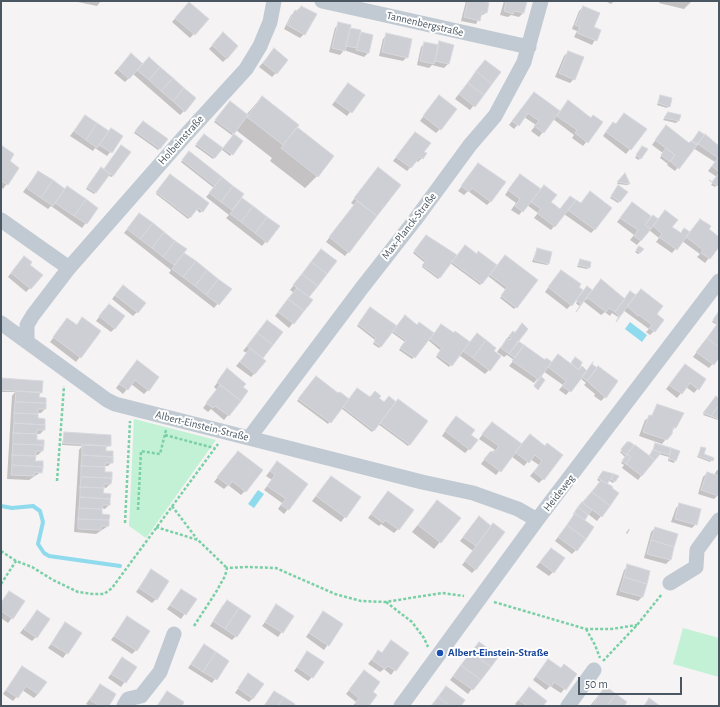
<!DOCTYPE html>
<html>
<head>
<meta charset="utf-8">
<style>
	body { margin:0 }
	#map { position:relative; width:720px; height:707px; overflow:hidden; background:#f5f3f3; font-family:"Alegreya Sans",sans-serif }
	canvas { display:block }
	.frame { position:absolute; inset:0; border:2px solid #4a5661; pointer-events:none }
	.scale { position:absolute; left:578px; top:677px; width:104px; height:18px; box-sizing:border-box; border:2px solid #4a5661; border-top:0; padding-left:5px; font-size:12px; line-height:14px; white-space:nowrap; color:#4a5661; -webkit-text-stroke:3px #fff; paint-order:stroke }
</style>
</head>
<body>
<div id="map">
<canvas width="720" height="707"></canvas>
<div class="frame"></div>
<div class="scale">50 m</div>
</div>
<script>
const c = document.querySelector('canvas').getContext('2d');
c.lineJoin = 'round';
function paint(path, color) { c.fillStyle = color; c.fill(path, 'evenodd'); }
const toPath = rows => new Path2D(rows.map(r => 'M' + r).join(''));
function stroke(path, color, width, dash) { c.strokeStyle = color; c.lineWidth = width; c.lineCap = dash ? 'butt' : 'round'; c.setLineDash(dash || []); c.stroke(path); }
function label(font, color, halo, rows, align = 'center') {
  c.font = font + ' "Alegreya Sans",sans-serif'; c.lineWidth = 4; c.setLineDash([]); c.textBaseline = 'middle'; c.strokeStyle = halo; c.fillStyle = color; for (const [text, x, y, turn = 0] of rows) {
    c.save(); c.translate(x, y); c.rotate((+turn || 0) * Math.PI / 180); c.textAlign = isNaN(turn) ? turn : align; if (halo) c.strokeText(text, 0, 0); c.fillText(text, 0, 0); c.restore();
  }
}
paint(toPath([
	[134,419,216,440,146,538,129,526],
	[683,628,719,638,719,677,673,664]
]), '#c3f1d5');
paint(toPath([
	[630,322,647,335,642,342,625,329],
	[258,490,264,494,254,508,248,504]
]), '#90daee');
paint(toPath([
	[73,1,101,1,97,6],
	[466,1,484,1,486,13,480,16,476,24,461,21],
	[504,1,526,1,523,13,519,17,511,15,508,17,500,15],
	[605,1,614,1,611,4],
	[660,1,692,1,684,9,659,3],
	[185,7,207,20,190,38,172,22],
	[301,7,304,34,300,38,284,29,291,15],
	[583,7,593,28,600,31,592,45,574,37,577,31,572,29,579,11],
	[339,24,360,33,372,36,368,53,364,57,344,50,340,55,329,52,335,28],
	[387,34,407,57,403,61,379,56,383,39],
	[219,38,227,58,223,62,209,49],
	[440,42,448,64,444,68,432,65,429,68,417,65,421,47,425,43,436,46],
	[274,50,276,73,272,77,259,67],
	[568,52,574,79,570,83,555,77,564,56],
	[127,59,184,111,180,115,133,74,125,82,114,73],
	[481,65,500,73,470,110,455,99],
	[344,88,363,95,347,116,332,105],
	[534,93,560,112,564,106,602,122,583,146,572,138,574,135,553,119,539,137,531,131,536,125,524,117,514,129,509,125],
	[660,96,669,106,667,108,657,105],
	[262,97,317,176,305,188,270,161,272,158,236,130,232,134,242,141,230,156,221,149,213,159,195,146,204,135,223,149,233,136,214,122,228,104,246,115],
	[435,100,440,129,436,133,420,121],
	[624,114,645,130,626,154,603,136,609,127,613,123,615,125],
	[667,115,678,121,676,123,663,120],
	[85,116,108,132,122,137,107,156,95,148,93,151,70,136],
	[141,124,160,148,158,150,134,133],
	[662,131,689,144,698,134,719,147,719,182,715,187,711,185,717,177,708,171,715,162,693,148,675,171,667,165,668,164,660,158,663,153,652,145],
	[411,137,422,158,418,162,416,161,407,171,393,161],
	[1,147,8,162,18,168,3,189,1,187],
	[120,148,129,152,113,176,111,177,108,175,94,194,86,189,99,170,104,170],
	[641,149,640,158,639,160,635,158],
	[187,154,278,227,262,246,226,218,229,215,206,197,214,188,181,162],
	[475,169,491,201,487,205,468,191,464,195,458,191],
	[38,172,64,190,97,208,82,228,51,206,48,209,23,192],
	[374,173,400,186,345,256,326,242,354,205,351,203],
	[625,174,629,184,627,185,617,184],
	[169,177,202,211,200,213,196,209,188,219,156,194],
	[516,179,540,190,550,202,560,210,567,201,595,229,591,233,564,214,551,230,534,218,538,213,527,205,519,215,511,210,516,203,505,195],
	[617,188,626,192,618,203,610,198],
	[632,203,651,218,653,216,658,220,665,211,671,227,680,234,707,229,719,237,719,245,705,263,697,257,700,254,682,241,672,253,656,242,659,238,649,230,637,245,630,240,634,235,617,222],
	[136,218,230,289,214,308,169,273,171,270,124,233],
	[426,236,457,257,476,255,478,253,497,267,503,258,516,307,514,309,500,298,506,290,488,276,480,285,450,263,438,279,422,267,425,263,413,253],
	[537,249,548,264,547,265,532,262],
	[638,249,640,253,638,254,635,252],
	[317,254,308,298,311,300,289,328,275,316,293,292,290,290],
	[580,260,589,268,587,269,577,267],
	[20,261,28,265,30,288,26,292,8,277],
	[557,275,577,288,571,305,567,309,545,292],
	[601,280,624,300,635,296,641,290,656,315,654,331,650,335,646,332,649,329,623,310,618,317,612,313,610,316,605,312,601,315,583,301,579,306,576,303,587,287,592,291],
	[119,290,137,312,133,316,112,299],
	[105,309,115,328,111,332,96,321],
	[369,310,396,328,417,326,419,324,433,335,454,334,469,343,477,334,492,351,489,370,485,374,459,355,449,367,436,357,441,351,428,340,412,359,399,350,405,342,391,332,379,348,373,344,375,340,357,326],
	[719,312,719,356,709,368,693,357,717,325,712,322],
	[267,321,281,332,261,359,255,373,251,377,236,366,247,353,243,351],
	[79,323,100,331,76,362,50,342,64,324,76,326],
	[522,325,515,345,551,363,558,355,571,365,574,360,580,362,577,372,605,397,601,401,594,396,595,394,584,385,586,383,580,378,566,395,559,390,563,385,543,371,534,383,509,366,514,360,507,355,504,357,497,352,509,336,513,332,514,333],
	[137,361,148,390,144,394,131,384,123,394,116,388],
	[682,369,705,380,694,393,686,387,677,398,666,389],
	[224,374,247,392,224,420,211,409,208,412,203,408,217,390,214,387],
	[1,379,41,392,38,394,38,398,45,409,41,413,37,413,37,419,44,430,40,434,36,434,36,441,43,441,42,451,38,455,35,455,34,462,41,472,29,480,7,479,12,396,15,392,1,392],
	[314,379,349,400,378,399,384,403,396,403,427,421,408,446,378,424,372,432,341,408,328,424,297,401],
	[714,399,719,401,718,420,703,415],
	[658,406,682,414,680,421,662,444,639,436,645,420,650,417],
	[452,421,470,436,469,449,465,453,442,436],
	[488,427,521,445,530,435,545,447,543,479,539,483,530,476,539,465,530,459,524,466,511,456,496,475,481,464,487,456,495,450,479,439],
	[64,433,110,446,105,447,105,452,112,462,108,466,104,466,104,473,110,484,106,488,103,487,102,494,109,505,105,509,101,508,101,515,108,526,96,534,74,532,79,450,82,446,62,445],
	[629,443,649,456,656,444,678,451,674,463,668,461,669,457,658,454,638,480,622,468,624,465,621,463,625,457,620,452],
	[702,448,703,455,712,460,710,462,697,457],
	[234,456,245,491,241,495,228,485,224,489,214,482],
	[273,467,307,485,284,514,278,509,282,503,264,490,272,480,266,476],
	[717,470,719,470,718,495,714,499,698,494,703,477,707,473,714,475],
	[604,472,618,477,613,483,608,480,606,484,618,494,597,521,588,514,583,520,576,550,572,554,555,541,575,515,573,514,580,505,600,482,597,480],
	[331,477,359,498,341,522,312,501],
	[388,492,398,529,394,533,381,524,379,526,368,518],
	[437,501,460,518,434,549,412,532],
	[680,504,696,524,692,528,671,522,676,508],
	[479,518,491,527,476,569,472,573,462,565,473,551,460,541],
	[655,528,677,534,670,560,666,564,644,558,651,532],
	[629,529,630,529,627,534,626,533],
	[551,549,553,572,549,576,536,567],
	[628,566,649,572,642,597,638,601,616,595,624,570],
	[151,570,156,599,152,603,136,592],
	[181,590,195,599,181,619,167,609],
	[9,592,24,602,8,623,1,618,1,602],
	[223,605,236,636,232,640,210,626],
	[277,606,293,616,278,637,262,626],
	[37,611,36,637,32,641,20,633],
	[323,612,342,624,324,650,306,637],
	[124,622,136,650,132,654,111,640],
	[65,624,81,633,63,658,48,648],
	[204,646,228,661,212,683,188,668],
	[387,646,407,653,391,675,384,669,380,672,368,664,378,652,381,654],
	[475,647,497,656,468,694,450,680],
	[307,653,312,677,308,681,294,671],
	[122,658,135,667,121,687,108,678],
	[544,665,576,674,561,693,550,686,546,690,533,680],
	[22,667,38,694,34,698,22,690,13,701,3,694],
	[248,674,253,698,249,702,235,693],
	[360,676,371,692,368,706,353,706,356,702,346,694],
	[100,685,108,706,90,706,86,704],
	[605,687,623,706,590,706],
	[529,688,541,706,517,706,515,704]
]), '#0003');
stroke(toPath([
	[1,506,12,508,33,506,40,511,43,522,38,544,44,553,49,556,120,566]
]), '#90daee', 4);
const building = toPath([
	[468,1,485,1,489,3,487,13,482,12,480,21,464,17,468,1],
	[506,1,527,1,524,13,514,11,513,14,504,11,506,1],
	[189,2,209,19,195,35,175,18,189,2],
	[301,6,317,14,305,35,287,25,295,10,298,12,301,6],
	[583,6,600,13,594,27,601,30,597,41,577,33,580,27,575,25,583,6],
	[338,22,351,25,345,51,332,48,338,22],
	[350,28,361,30,357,48,346,46,350,28],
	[223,32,238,46,227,59,212,45,223,32],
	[361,32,373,35,369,53,356,50,361,32],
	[386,33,412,39,408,58,382,52,386,33],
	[439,41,454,45,449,64,435,61,439,41],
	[424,42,439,45,434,64,420,61,424,42],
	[274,48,288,60,277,74,263,63,274,48],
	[568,51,584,57,575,80,559,73,568,51],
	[131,53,143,64,129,79,118,69,131,53],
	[149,57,160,67,149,80,137,70,149,57],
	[485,60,501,72,492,84,476,71,485,60],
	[160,67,173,78,161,91,149,80,160,67],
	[476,71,492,84,484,95,468,83,476,71],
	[173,78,184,88,173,101,161,91,173,78],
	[348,83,365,95,352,113,335,101,348,83],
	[468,83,484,95,475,107,459,94,468,83],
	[184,88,196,98,185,112,173,101,184,88],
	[534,92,560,111,544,133,534,126,539,121,528,113,519,126,512,121,534,92],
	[439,95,457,109,441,130,423,116,439,95],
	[660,95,672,98,670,107,658,103,660,95],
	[262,96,299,125,283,145,247,117,262,96],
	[568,100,591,118,593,115,603,122,588,143,575,133,577,130,557,116,568,100],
	[230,101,248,115,234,134,215,120,230,101],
	[668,112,681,115,679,121,664,118,668,112],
	[624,113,647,129,631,150,606,132,613,122,616,124,624,113],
	[85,115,97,123,86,140,74,131,85,115],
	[143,121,168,139,160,149,135,131,143,121],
	[97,123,109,131,97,148,86,140,97,123],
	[666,125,689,143,691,141,698,144,679,169,670,161,675,155,655,140,666,125],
	[297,127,334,156,318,177,281,148,297,127],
	[111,128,123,136,112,153,99,145,111,128],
	[699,131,705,135,696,145,692,141,699,131],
	[415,132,431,143,424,152,427,153,423,159,420,157,411,168,396,157,415,132],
	[204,134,223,148,215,158,196,144,204,134],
	[234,134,243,141,233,155,223,148,234,134],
	[705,134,719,146,719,172,712,166,718,158,698,144,705,134],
	[1,145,14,154,10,161,19,168,8,185,1,181,1,145],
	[121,145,131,152,113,176,104,169,121,145],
	[642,146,648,149,641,159,636,155,642,146],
	[666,148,675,155,670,162,661,155,666,148],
	[189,151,222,177,215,186,182,160,189,151],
	[478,163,506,182,491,202,472,188,469,192,461,186,478,163],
	[101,167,110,174,96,193,87,187,101,167],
	[378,167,401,185,377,216,354,198,378,167],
	[38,171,53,180,41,198,27,188,38,171],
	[625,173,630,184,617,182,625,173],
	[719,173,719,184,717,186,709,180,712,182,719,173],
	[170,174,209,203,203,212,198,208,190,218,156,192,170,174],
	[520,174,541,189,523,212,515,206,520,199,508,190,520,174],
	[222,177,233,186,221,202,209,193,222,177],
	[53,180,65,189,53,206,41,198,53,180],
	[544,185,557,195,551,202,560,209,570,196,576,200,555,227,537,213,541,209,531,202,544,185],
	[618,185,628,192,620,202,611,196,618,185],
	[67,186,86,199,74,216,55,203,67,186],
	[233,186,244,194,232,210,221,202,233,186],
	[590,191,612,208,595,230,568,210,576,200,581,203,590,191],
	[242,198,253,206,241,222,230,214,242,198],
	[86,199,98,208,87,224,74,216,86,199],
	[357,201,377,216,349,253,329,237,357,201],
	[632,202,651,216,645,225,651,229,641,241,634,236,638,230,620,218,632,202],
	[253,206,267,217,255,233,241,222,253,206],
	[665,210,678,220,672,227,681,233,684,228,690,232,677,250,659,237,662,234,653,226,665,210],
	[139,213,153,223,140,239,127,229,139,213],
	[653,215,658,219,651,229,645,225,653,215],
	[267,217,280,226,267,243,255,233,267,217],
	[700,219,711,226,709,229,719,237,719,247,710,259,701,253,703,250,686,237,700,219],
	[153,223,164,232,152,248,140,239,153,223],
	[164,232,175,241,163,257,152,248,164,232],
	[426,235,457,255,440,278,422,265,426,261,414,251,426,235],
	[175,241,187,249,174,265,163,257,175,241],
	[465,245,477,254,478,251,497,265,482,284,452,262,465,245],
	[639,246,644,249,640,253,636,250,639,246],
	[537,248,552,252,549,264,534,260,537,248],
	[321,249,337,261,327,274,311,262,321,249],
	[184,253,196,261,183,277,172,269,184,253],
	[505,255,538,280,517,308,501,296,507,287,490,275,505,255],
	[24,256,32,262,30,265,43,275,31,289,11,273,24,256],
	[580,259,591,262,590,268,578,265,580,259],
	[196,261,207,270,195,286,183,277,196,261],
	[311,262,327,274,318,286,302,274,311,262],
	[207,270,218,279,206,295,195,286,207,270],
	[561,270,581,284,579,287,583,290,572,306,548,287,561,270],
	[302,274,318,286,309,297,293,285,302,274],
	[218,279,232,289,219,305,206,295,218,279],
	[601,279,625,299,615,312,609,308,606,312,588,298,585,300,601,279],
	[123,285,146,303,138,313,115,295,123,285],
	[587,286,592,290,576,312,581,304,576,300,587,286],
	[297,288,313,300,304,311,288,299,297,288],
	[641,289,663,306,657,314,664,320,655,332,649,328,652,325,639,315,638,316,627,306,641,289],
	[630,291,636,295,616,322,619,316,615,312,630,291],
	[288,299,304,311,294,324,278,312,288,299],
	[109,304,125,316,115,329,99,316,109,304],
	[370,307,397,326,381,347,374,342,376,338,358,324,370,307],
	[719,311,719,323,718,324,713,320,719,311],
	[405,315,417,325,419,322,434,333,415,358,400,348,406,340,393,331,405,315],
	[82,317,101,331,81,358,53,337,67,318,77,325,82,317],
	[267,320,283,332,273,345,257,333,267,320],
	[522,323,528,329,509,354,501,348,507,338,510,340,511,337,509,336,513,331,515,333,522,323],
	[718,323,719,323,719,347,707,338,718,323],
	[441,324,454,333,455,331,470,342,452,366,437,355,442,348,430,339,441,324],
	[257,333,273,345,263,358,247,346,257,333],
	[477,333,486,340,473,358,463,351,477,333],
	[707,338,719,347,719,358,714,365,696,352,707,338],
	[486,340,496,348,494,351,501,356,490,371,473,358,486,340],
	[518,341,524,345,515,358,509,354,518,341],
	[524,345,545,360,546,358,552,362,534,386,538,379,512,361,524,345],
	[250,348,266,361,255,374,240,362,250,348],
	[558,354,579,370,582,366,587,371,571,392,562,386,566,381,548,367,558,354],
	[575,357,582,362,579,370,571,363,575,357],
	[137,360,159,377,149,391,135,380,128,390,119,384,137,360],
	[593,362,592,364,597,368,587,381,582,377,593,362],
	[685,364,706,379,699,390,690,383,682,394,669,385,685,364],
	[598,366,618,381,606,398,587,381,598,366],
	[227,368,246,384,243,387,248,391,241,401,217,382,227,368],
	[316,376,338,393,340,392,349,399,331,423,298,399,316,376],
	[541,376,545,380,538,390,534,386,541,376],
	[1,378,43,381,42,393,1,390,1,378],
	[220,385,241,401,229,416,215,406,213,408,206,403,220,385],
	[357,388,370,397,375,391,381,396,379,398,384,402,389,396,396,402,374,431,343,407,357,388],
	[16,391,40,392,39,397,46,398,46,403,15,402,16,391],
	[716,396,719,399,719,405,711,416,703,413,716,396],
	[398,399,428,421,410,445,380,423,398,399],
	[15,402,46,403,46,409,38,409,38,414,14,413,15,402],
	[657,404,684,413,676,428,673,427,672,434,667,440,643,432,649,415,652,416,657,404],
	[719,405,719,419,711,416,719,405],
	[14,413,38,414,38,418,45,419,45,425,14,423,14,413],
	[456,416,475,430,471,435,478,440,470,450,445,431,456,416],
	[492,422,522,444,501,472,484,459,491,451,494,453,499,446,482,434,492,422],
	[14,423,45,425,45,430,37,430,37,434,13,433,14,423],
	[64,432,111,435,111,446,63,443,64,432],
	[13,433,37,434,37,440,44,440,44,445,13,444,13,433],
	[530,434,545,446,547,443,563,455,544,480,534,472,542,461,535,455,529,463,515,452,530,434],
	[627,442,630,442,634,445,626,455,622,452,621,449,627,442],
	[655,443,671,448,669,455,653,450,655,443],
	[13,444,44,445,43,451,36,451,36,456,12,455,13,444],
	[82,445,106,446,106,451,113,451,113,457,82,455,82,445],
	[635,445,655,460,642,476,626,464,631,457,627,454,635,445],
	[701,447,706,448,704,454,714,458,713,461,698,456,701,447],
	[671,448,680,451,676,461,669,459,671,448],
	[654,450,661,453,655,460,649,456,654,450],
	[238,451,263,470,246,492,232,481,229,486,217,477,238,451],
	[627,454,631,457,626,464,622,461,627,454],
	[12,455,36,456,35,461,43,461,43,467,12,465,12,455],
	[82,455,113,457,113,463,105,463,105,467,81,466,82,455],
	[277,461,308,484,289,510,281,505,286,499,267,486,275,475,270,471,277,461],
	[12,465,43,467,42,473,35,472,34,476,11,475,12,465],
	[81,466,105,467,105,472,112,472,112,478,81,477,81,466],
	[603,471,614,474,607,484,598,478,603,471],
	[707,472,719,476,719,496,701,490,707,472],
	[614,474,619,476,615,482,611,479,614,474],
	[331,476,361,497,346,518,316,496,331,476],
	[81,477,112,478,111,484,104,484,104,488,80,487,81,477],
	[601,480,613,487,612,488,619,493,610,506,592,492,601,480],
	[80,487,104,488,103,493,111,494,110,499,80,497,80,487],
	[388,491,414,510,399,530,385,520,383,523,371,514,388,491],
	[592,492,610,506,602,517,583,503,592,492],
	[80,497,110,499,110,505,103,505,102,509,79,508,80,497],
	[437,500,461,518,441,543,418,525,437,500],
	[582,502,592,510,588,515,578,507,582,502],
	[679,503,701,509,697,525,675,519,679,503],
	[578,507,588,515,585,520,574,513,578,507],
	[79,508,102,509,102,514,110,515,109,520,78,519,79,508],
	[575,513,594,527,586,539,567,525,575,513],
	[479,516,491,526,476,546,463,537,479,516],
	[78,519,109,520,109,526,101,526,101,530,78,529,78,519],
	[493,523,505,532,476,570,465,561,493,523],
	[567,525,586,539,577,551,558,537,567,525],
	[655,527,678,534,674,547,651,540,655,527],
	[651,540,674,547,671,560,647,554,651,540],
	[551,548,565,558,554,573,540,562,551,548],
	[627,564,650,571,647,584,624,577,627,564],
	[151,569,169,581,157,600,139,588,151,569],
	[624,577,647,584,643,597,620,591,624,577],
	[181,589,197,599,186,615,170,605,181,589],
	[9,591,25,601,13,619,1,611,1,603,9,591],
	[227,600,239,608,225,629,213,621,227,600],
	[276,604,294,616,283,633,265,622,276,604],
	[239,608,251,616,237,637,225,629,239,608],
	[37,610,50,619,37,638,24,629,37,610],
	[323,611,343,624,329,646,309,633,323,611],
	[127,616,150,631,137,651,114,636,127,616],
	[65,622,82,633,68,654,51,644,65,622],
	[391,640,409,653,396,671,388,666,385,669,372,660,378,650,382,653,391,640],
	[479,642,499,656,491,667,471,652,479,642],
	[204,644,216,652,203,672,191,664,204,644],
	[307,651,324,662,313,678,297,667,307,651],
	[216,652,229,661,217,680,203,672,216,652],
	[471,652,491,667,481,680,461,665,471,652],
	[122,657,137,667,126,683,111,674,122,657],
	[548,659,561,668,564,664,577,674,566,690,554,682,551,687,536,676,548,659],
	[461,665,481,680,473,690,453,676,461,665],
	[22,666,47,682,38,694,26,686,18,698,6,690,22,666],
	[364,670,380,682,373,692,377,695,369,706,359,706,355,703,359,698,349,690,364,670],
	[248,673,264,684,253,699,238,688,248,673],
	[100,684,116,694,109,706,100,706,90,700,100,684],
	[446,686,465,700,461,706,450,706,438,697,446,686],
	[605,686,616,694,607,706,592,706,605,686],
	[529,687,547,701,543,706,527,706,519,700,529,687],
	[167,691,184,702,182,706,157,706,167,691],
	[274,691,284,697,278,706,264,706,274,691],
	[616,694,627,702,624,706,607,706,616,694],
	[284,697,295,704,294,706,278,706,284,697],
	[438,697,450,706,431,706,438,697],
	[649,698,660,706,644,706,649,698]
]);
paint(building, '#cdcfd5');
stroke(building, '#d7d9de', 1);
stroke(toPath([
	[165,435,214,448],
	[57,481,64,386],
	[172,506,197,539],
	[138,510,141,451,160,454,166,430],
	[125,523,130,421],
	[156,527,198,540,227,568],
	[1,551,16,561,32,567,53,580,78,592,93,594,104,594,112,588,218,444],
	[1,584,16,561],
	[386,602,412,622,424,638,428,647],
	[494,602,586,629,611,629,637,625],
	[194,626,216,592,225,576,227,568,247,567,276,568,335,594,361,601,385,602,442,593,464,596],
	[586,629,595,645,600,658],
	[603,661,637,625,662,594]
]), '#7ad0a6', 2.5, [3, 2]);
stroke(toPath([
	[322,1,529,47],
	[1,220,69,268],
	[1,323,107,400,115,404,422,482,473,493,518,509,537,520],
	[27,342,27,325,33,315,69,268,183,138,246,69,260,46,270,22,274,1],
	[249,438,361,289,415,220,470,145,495,116,524,62,541,1],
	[670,583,696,567,697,550,719,520],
	[124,706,128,699,141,696,160,672,174,634],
	[401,706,537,520,719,281],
	[568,706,594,670]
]), '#c1cad2', 15);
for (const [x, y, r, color] of [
	[440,653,4,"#1a4fb4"]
]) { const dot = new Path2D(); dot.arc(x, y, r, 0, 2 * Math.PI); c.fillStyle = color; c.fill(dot); stroke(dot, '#fff', 1.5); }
label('11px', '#4a5661', '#fff', [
	["Tannenbergstraße",425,24,13],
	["Holbeinstraße",181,140,-48],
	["Max-Planck-Straße",409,226,-52],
	["Albert-Einstein-Straße",202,426,14],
	["Heideweg",559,493,-52]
]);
label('bold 11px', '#164399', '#fff', [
	["Albert-Einstein-Straße",448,653]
], 'left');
</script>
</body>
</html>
